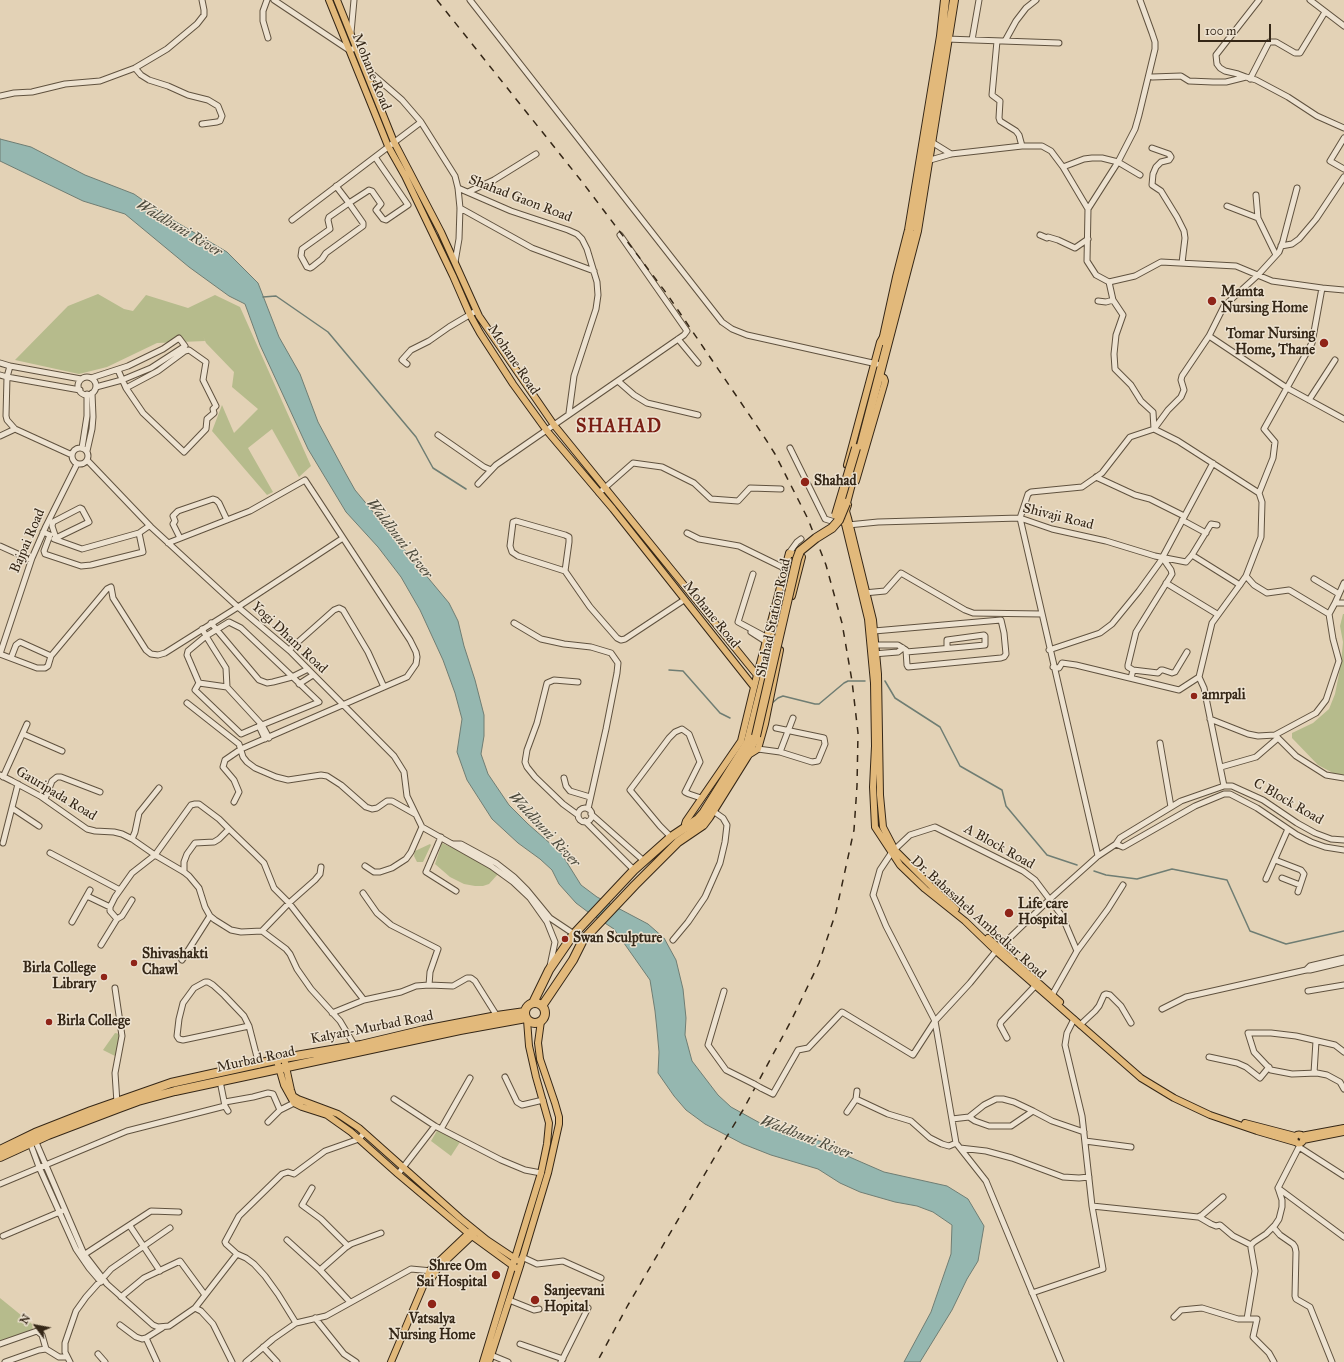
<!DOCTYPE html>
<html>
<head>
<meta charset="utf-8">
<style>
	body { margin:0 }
	#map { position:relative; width:1344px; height:1362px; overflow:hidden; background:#e3d2b6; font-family:"IM FELL Great Primer",serif }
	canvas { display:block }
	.north { position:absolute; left:16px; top:1306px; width:40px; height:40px; -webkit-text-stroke:3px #ede2d0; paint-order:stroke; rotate:302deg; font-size:11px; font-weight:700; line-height:16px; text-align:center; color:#352717 }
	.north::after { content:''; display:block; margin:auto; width:14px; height:18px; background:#352717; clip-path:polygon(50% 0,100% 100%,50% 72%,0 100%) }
	.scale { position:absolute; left:1198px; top:24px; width:73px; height:18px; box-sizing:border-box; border:2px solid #352717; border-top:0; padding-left:5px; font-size:12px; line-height:14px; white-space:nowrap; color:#352717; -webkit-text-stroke:3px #ede2d0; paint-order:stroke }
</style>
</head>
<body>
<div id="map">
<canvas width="1344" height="1362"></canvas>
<div class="north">N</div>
<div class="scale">100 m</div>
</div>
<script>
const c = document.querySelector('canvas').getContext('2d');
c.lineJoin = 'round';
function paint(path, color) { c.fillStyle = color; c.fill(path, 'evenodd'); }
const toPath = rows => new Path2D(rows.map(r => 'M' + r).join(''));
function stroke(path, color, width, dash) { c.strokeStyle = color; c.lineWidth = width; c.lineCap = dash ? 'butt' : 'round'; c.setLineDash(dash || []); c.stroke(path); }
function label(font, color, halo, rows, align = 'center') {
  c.font = font + ' "IM FELL Great Primer",serif'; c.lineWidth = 3; c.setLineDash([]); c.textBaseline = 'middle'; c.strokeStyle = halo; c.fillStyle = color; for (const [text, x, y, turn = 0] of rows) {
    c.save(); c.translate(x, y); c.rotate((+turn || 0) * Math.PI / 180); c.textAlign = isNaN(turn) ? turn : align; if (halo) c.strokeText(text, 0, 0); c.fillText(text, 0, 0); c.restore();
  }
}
paint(toPath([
	[98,294,124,309,133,311,146,295,188,308,215,295,240,307,311,466,299,477,272,429,248,448,273,492,267,495,212,431,222,405,234,433,258,409,232,387,234,372,206,343,203,336,205,341,157,343,107,367,79,374,15,360,68,306],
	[1343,614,1344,614,1344,775,1333,773,1318,765,1292,738,1292,733,1313,723,1329,709,1335,694,1341,664,1343,642,1340,626],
	[442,843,477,859,498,874,489,884,483,886,475,886,464,884,450,877,435,864],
	[430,844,431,845,423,862,417,862,414,856,415,851],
	[115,1033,120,1034,120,1036,115,1056,103,1050],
	[438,1129,460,1142,451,1156,431,1141],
	[0,1298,32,1324,33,1330,0,1343]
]), '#b6bb8c');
const water = toPath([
	[0,139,31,147,85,175,134,194,161,213,227,252,258,283,279,337,300,374,318,422,346,474,355,490,449,603,458,621,464,646,475,680,484,715,484,736,481,754,488,774,509,805,528,824,561,853,581,885,597,897,648,924,664,938,676,960,683,989,686,1018,685,1035,692,1061,718,1095,731,1107,760,1123,785,1133,824,1142,838,1152,884,1172,947,1186,968,1199,984,1226,978,1261,967,1279,952,1310,920,1362,904,1362,931,1312,951,1254,952,1225,933,1212,917,1206,895,1202,860,1192,840,1183,818,1169,771,1155,743,1144,705,1124,686,1110,674,1096,658,1073,659,1052,657,1030,655,1011,650,980,614,929,588,912,576,903,559,884,552,870,540,859,518,843,492,819,467,780,457,752,462,719,455,693,443,660,420,610,401,577,378,547,346,512,308,449,260,345,245,304,229,296,189,267,125,214,83,201,0,161,0,139]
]);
paint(water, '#95b7b0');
stroke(water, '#6f7d73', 1);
stroke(toPath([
	[263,297,276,296,328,332,416,437,433,468,466,489],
	[669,670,683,671,720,713,730,718],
	[885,681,895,698,940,727,960,766,1002,790,1006,806,1047,855,1077,865],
	[771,704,778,698,783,696,815,704,819,704,844,683,848,681,865,681],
	[1094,871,1106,875,1137,879,1172,869,1227,880,1250,931,1286,944,1344,931]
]), '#6f7d73', 1.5);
const minor = toPath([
	[267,0,263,11,263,21,268,38],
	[274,0,349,50,356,48],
	[470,0,722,322,732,329,747,335,877,364],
	[1310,0,1344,26],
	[351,33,354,0],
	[946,39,1059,43],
	[972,40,979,0],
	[997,41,992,95,1000,101,999,118,1000,121,1016,131,1019,135,1022,146],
	[1005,41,1016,21,1026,8,1036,0],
	[364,67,402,100,421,122,455,176,458,188,460,208,459,239,455,262],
	[135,68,141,75,149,80,168,86,188,95,208,100,218,106,222,116,220,121,217,122,202,124],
	[1152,77,1181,76,1189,81,1213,82,1226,82,1246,77,1256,80,1288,97,1317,116,1344,128],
	[1246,77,1238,74,1225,71,1220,68,1217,64,1216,55,1259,0],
	[1250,79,1269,42,1276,42,1295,53,1300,53,1325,12],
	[0,96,14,93,32,92,65,84,100,81,135,68,167,49,197,24,204,15,204,10,202,0],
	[1344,138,1330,161,1344,169],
	[930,141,951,154],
	[1152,148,1169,154,1171,157,1169,160,1161,162,1156,167,1153,174,1152,185,1161,191,1177,217,1184,231,1185,238,1182,263],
	[927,161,951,154,1022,146,1042,146,1051,151,1063,167,1088,209,1087,261,1096,275,1109,282,1135,276,1161,262,1236,266,1272,281,1322,288,1344,290],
	[1063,167,1084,159,1092,158,1102,158,1118,162,1140,175],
	[336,186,349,203,363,223,363,226,326,253,322,259,312,267,310,268,307,267,301,256,302,249,330,229,328,220,329,217,349,203,366,192,369,190,372,191,381,204,376,210,383,219,386,220,408,205,375,157],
	[458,188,511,211,568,230,577,234,582,239,587,249,597,282,598,295,596,309,574,376,569,413],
	[468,192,494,180,536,154],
	[1256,195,1258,218],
	[1227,206,1258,218,1276,255],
	[460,208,532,248,594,271],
	[1088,209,1118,162,1135,129,1139,115,1155,49,1155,42,1152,33,1140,0],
	[292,220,421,122],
	[1040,235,1047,238,1048,237,1058,240,1075,248,1088,239],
	[1281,246,1292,244,1299,239,1316,219,1344,177],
	[1109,282,1113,300,1123,315,1116,335,1114,354,1115,369,1131,385,1141,401,1153,412,1154,429],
	[1098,301,1106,302,1113,300],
	[1209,336,1287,388,1344,419],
	[678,339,698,363],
	[0,363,10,366,81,379],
	[407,364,402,360,411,350,429,341,449,327,476,311],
	[10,366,7,377,6,416,7,420,15,429],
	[118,370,126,388,158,371,185,351,189,350,206,362,203,380,216,406,213,409,214,413,207,419,206,429,184,452,143,413,126,388],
	[0,375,7,377,80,390],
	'78 386a9 9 0 1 1 18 0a9 9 0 1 1-18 0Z',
	[91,378,128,366,163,349,179,338,185,346,151,368,122,380,96,387],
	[618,381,634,395,647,403,698,415],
	[1309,400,1335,360],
	[1154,429,1168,410,1181,397,1184,390,1181,380,1182,376,1209,336,1224,306,1258,275,1279,252,1283,241,1297,188],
	[438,435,484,467,491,470],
	[0,436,15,429,72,455],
	'72 456a8 8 0 1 1 16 0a8 8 0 1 1-16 0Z',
	[82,448,87,416,87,394],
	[790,448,825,519,838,523],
	[87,451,92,429,93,417,92,393],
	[87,460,151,527,238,607,290,651,394,756,404,772,407,796,422,827,491,866,513,882,530,898,547,922,555,942,550,966],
	[1096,477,1135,495,1150,499,1184,516],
	[478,484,496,465,684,335,687,331,620,235],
	[599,493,633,463,662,467,694,483,711,499,738,501,750,488,781,489],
	[1259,493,1273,458,1275,442,1264,429,1312,343,1322,288],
	[1182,520,1206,533],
	[848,525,878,522,1020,518,1052,529,1106,541,1155,556,1186,562,1192,555,1211,524,1217,525],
	[43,532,50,535,44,551,45,554,81,566,91,565,143,552,139,533,149,526],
	[687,533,699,539,739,546,784,568],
	[56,538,89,522,82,509,80,508,53,522,52,526,56,538,57,540],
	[180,538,173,524,175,521,173,516,178,511,213,499,216,500,219,503,227,520],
	[54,539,82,549,139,533],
	[168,543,250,511,305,480,410,640,416,652,417,657,416,664,407,677,241,749,225,760,223,767,234,780,239,792,234,802],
	[0,546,31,560],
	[789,553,797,542,801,539],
	[1192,555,1240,585],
	[565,571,518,556,512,552,510,546,513,522,516,521,565,535,569,537,569,542,565,571,590,607,617,638,621,640,625,639,684,600],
	[753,574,738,622,766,637],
	[1314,579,1339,594],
	[1166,583,1217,614],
	[864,593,885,591,901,573,965,610,973,613,1042,614],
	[1335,603,1344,583],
	[1344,603,1335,603,1329,614,1333,639,1339,661,1326,700,1316,713,1275,735,1296,756,1326,775,1344,778],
	[211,623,259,680,267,683,273,682,292,677,308,669],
	[514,623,541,639,564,644,591,647,611,653,618,663,617,673,606,729,588,809],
	[751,632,765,641],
	[872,645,898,645,906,650,907,665,908,667,1001,658,1004,657,1006,654,1004,633,1001,620,874,631],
	[289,650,334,610,339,608,343,610,368,652,384,687],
	[1049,650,1100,633,1112,624,1139,591,1160,562,1213,463],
	[906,652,964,647,985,645,985,636,984,635,947,640,947,648],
	[0,654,37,668,45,668,48,666,51,656,107,589,111,587,113,598,146,650,151,654,158,655,165,653,238,607,343,538],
	[0,654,32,558,46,526,77,464],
	[873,654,898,652,903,648],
	[11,658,16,645,20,642,51,656],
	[1053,667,1059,668,1062,663,1076,665,1179,690,1199,677],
	[1133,670,1158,673,1161,670,1163,670,1172,673,1175,672,1187,652],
	[1131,678,1133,670,1128,667,1128,665,1136,632,1172,574,1171,570,1162,557],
	[199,683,187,655,188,651,206,636,229,622,241,628,319,702,262,725,227,687,226,668,214,649,206,636,205,634,202,629],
	[299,684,313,675],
	[227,687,199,683,195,690,241,734,262,725,269,738],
	[187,703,239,744,243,757,247,762,255,768,276,777,288,780,321,775,327,776,341,785,366,807,372,809,377,808,387,801,392,801,415,814],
	[1210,719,1248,734,1258,736,1275,735],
	[259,726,265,739],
	[23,734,62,751],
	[1160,743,1171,807],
	[758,749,780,752,812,762,818,761,825,744,824,738,776,728],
	[780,752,793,718],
	[1221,767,1256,757,1278,738],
	[0,775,12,781,40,796,87,829,95,831,114,832,122,834,132,839,155,855,184,872,189,876,199,888,205,907,210,916,215,920,231,930,241,932,262,931,286,949,290,954,297,969,311,989,340,1021,356,1048],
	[3,777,27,724],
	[564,778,566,786,570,791,590,797],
	[1224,786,1204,688,1199,677,1212,623,1239,586,1246,576],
	[45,799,52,781,57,777,61,777,100,792],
	[12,808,39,826],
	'578 815a7 7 0 1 1 14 0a7 7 0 1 1-14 0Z',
	[591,814,644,861],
	[578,815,563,804,535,777,527,767,525,762,527,750,537,723,547,683,554,680,578,682],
	[585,821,634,870],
	[441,837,426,872,456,891],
	[671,837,660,826,630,790,669,738,675,732,682,729,689,734,700,762,685,792,689,794,701,798],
	[132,839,135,832,139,813,159,788],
	[3,843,18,784],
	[453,844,461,844,496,863,514,877,527,890,550,918,583,940],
	[1116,844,1123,847,1195,806,1224,794,1230,794,1257,808,1297,835,1311,842,1325,847,1344,850],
	[50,853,120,890],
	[1098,856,1020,518,1028,494,1031,492,1082,487,1102,473,1130,437,1154,429,1178,441,1259,493,1262,502,1261,537,1246,576,1254,585,1267,593,1289,590,1329,614],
	[1275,860,1301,870,1304,874,1298,892],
	[365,866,374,872,380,872,392,868,406,859,411,852,422,827],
	[184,872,184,862,187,854,195,843,214,842,219,839,229,829,255,854,264,863,274,888,289,903,364,1000],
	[1282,878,1300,885],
	[1266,879,1288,829],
	[363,893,377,913,391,925,438,949,430,972,429,985],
	[87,896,110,907],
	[117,919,110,911,110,907,115,897,132,873,155,855,191,805,195,804,199,804,219,819,229,829],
	[72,922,90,890],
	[262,931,289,903,315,880,320,874,321,867],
	[673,940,688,922,705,897,720,863,725,842,727,825,723,818,713,811],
	[101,945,117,919,122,916,132,900],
	[1077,951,1108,909,1123,885],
	[182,960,210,916],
	[1306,970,1310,966,1344,958],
	[115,988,122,1036,115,1073,117,1103],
	[724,991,708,1045,726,1070,754,1084],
	[1308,991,1344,985],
	[1051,997,1077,951,1062,916,1035,880,1023,871,935,827,910,835,892,852,880,870,873,895,886,926,935,1021,956,1143,986,1181,1061,1362],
	[1162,1009,1186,997,1306,970,1310,970,1344,962],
	[332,1013,364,1000,401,992,416,986,429,985,453,986,467,978,471,978,475,981,497,1016],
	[1080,1025,1095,1011,1099,1006,1104,995,1106,994,1110,995,1121,1006,1131,1023],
	[249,1026,183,1040,179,1039,177,1036,179,1019,183,1003,194,988,205,982,208,982,213,985,224,995,244,1016,249,1026,259,1065],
	[1007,1038,1000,1025,1001,1022,1035,986],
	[1344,1052,1335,1045,1296,1036,1271,1033,1248,1033,1254,1052,1271,1070,1292,1074,1317,1073,1327,1075,1340,1082,1344,1089],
	[1209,1057,1237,1063,1246,1067,1260,1078,1269,1067],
	[1314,1073,1316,1041],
	[505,1077,517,1102,522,1105,543,1100],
	[220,1081,225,1106,228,1111],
	[761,1088,773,1094,798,1050,808,1048,842,1012,913,1055,935,1021,970,983,996,951,1050,899,1098,856,1116,844,1120,838,1181,801,1224,786,1232,786,1263,800,1297,823,1315,833,1331,839,1344,840],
	[857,1091,856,1099,888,1114,911,1121,930,1138,942,1144,949,1146,956,1143],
	[394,1099,435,1126],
	[225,1102,253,1097,268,1093,273,1094,280,1110,268,1122],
	[280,1110,294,1103],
	[847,1112,856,1099],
	[969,1117,984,1105,996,1099,1003,1099,1014,1102,1033,1111],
	[952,1119,969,1117,975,1121,989,1126,1011,1126,1033,1111,1052,1121,1084,1132],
	[441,1129,470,1078],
	[29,1140,39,1167,76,1249,89,1268,101,1282],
	[35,1140,84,1254,107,1284,153,1325,158,1327,169,1326,195,1308,201,1311,213,1324,232,1362],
	[1085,1141,1131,1147],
	[1299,1146,1299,1147,1344,1176],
	[1299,1147,1278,1188,1344,1237],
	[960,1148,986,1151,1012,1158,1063,1177,1079,1178,1089,1177],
	[398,1174,435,1126,501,1160,525,1170,541,1173],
	[0,1184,127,1131,225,1106],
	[312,1188,302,1205,321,1219,348,1246],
	[1092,1206,1198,1217,1202,1215,1223,1197],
	[1199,1217,1211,1224,1216,1226,1220,1225,1233,1236,1251,1245],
	[130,1226,160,1271],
	[1273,1227,1280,1235,1293,1244,1295,1247,1296,1252,1295,1296,1296,1299,1310,1307,1332,1362],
	[3,1236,62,1211],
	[287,1240,320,1270,350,1302],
	[82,1256,151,1211,179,1212],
	[522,1257,537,1264,563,1261,601,1278],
	[320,1270,345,1248,351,1244,381,1233],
	[1032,1293,1103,1269,1092,1206,1082,1116,1065,1045,1067,1033,1074,1019],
	[121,1297,144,1278,180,1261,205,1295],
	[509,1300,534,1310,539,1309],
	[195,1308,237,1254],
	[1174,1317,1181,1310,1202,1308,1238,1319,1257,1319,1253,1337,1269,1353,1274,1362],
	[315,1318,344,1354,356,1362],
	[1247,1319,1255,1271,1251,1248,1251,1245,1254,1242,1266,1234,1275,1225,1279,1219,1282,1207,1282,1200,1278,1188],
	[296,1323,278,1294,265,1276,254,1264,246,1258,237,1254,226,1244,225,1242,239,1216,282,1174,288,1172,294,1174,325,1151,359,1139,364,1133],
	[120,1325,136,1337,142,1339,146,1338,162,1328],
	[146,1338,157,1362],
	[0,1344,37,1331,42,1335,46,1349],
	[520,1344,563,1359],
	[263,1347,277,1362],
	[98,1354,105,1362],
	[491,1355,508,1362],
	[5,1362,39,1350,46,1349,59,1357,67,1357],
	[70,1362,65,1352,65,1343,76,1311,86,1297,111,1269,170,1228],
	[246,1362,273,1339,296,1323,326,1316,411,1269,432,1271],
	[561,1362,588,1308]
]);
const major = toPath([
	[329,0,388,146,405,176,453,276,470,315,480,333,513,384,547,431,613,509,754,687],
	[337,0,394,142,441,232,479,316,554,425,757,675],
	[847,465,880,342,883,337],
	[856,481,884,385,885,381,884,378,879,375],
	[848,505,846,511,848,518,873,620,878,674,880,795,883,827,895,850,933,888,956,909],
	[839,516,845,524,868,619,874,683,875,746,873,787,875,827,900,865,925,889,965,921,996,951,1141,1078,1174,1098,1210,1115,1257,1131,1295,1142],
	[747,756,758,749,765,724,780,650],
	[688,828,685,824,686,821,741,741,757,675,789,553,800,556,802,557,792,596],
	[988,938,1060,1002],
	[284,1058,291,1090,293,1096,298,1099,338,1114,359,1128,460,1218,487,1240,517,1260],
	[277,1061,284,1085,294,1103,302,1107,327,1115,351,1132,398,1174,468,1233,516,1268],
	[1245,1123,1295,1136],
	'1294.5 1139a4.5 4.5 0 1 1 9 0a4.5 4.5 0 1 1-9 0Z',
	[1301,1136,1344,1128],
	[1303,1140,1344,1132],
	[430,1281,438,1268,474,1234],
	[391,1362,430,1270,471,1231],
	[483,1362,541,1173,547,1144,549,1123,536,1077,529,1046,527,1020],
	[489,1362,520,1266,548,1173,559,1124,559,1117,555,1103,540,1059,538,1043,541,1021]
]);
const highway = toPath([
	[883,341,897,277,909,230,941,36,945,0],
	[846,503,917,231,954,0],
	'525 1013a10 10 0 1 1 20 0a10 10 0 1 1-20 0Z',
	[533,1003,549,970,573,935,634,870,671,837,698,819,704,812,748,742,780,615],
	[542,1006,573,960,583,940,635,885,678,842,703,825,709,817,747,756,756,736],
	[0,1150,35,1133,91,1111,171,1083,284,1058,361,1045,424,1030,497,1016,525,1012],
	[0,1157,48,1135,119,1108,138,1101,175,1091,460,1030,526,1018]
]);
stroke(minor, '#60523f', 7);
stroke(major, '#352717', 8);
stroke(highway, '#352717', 10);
stroke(minor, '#ede2d0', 5);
stroke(major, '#e2b97b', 6);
stroke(highway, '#e2b97b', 8);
stroke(toPath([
	[437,0,583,183,667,294,763,435,775,454,808,519,826,565,842,623,852,681,858,733,857,786,854,830,836,912,819,963,791,1021,743,1110,723,1143,628,1305,597,1362]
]), '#352717', 1.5, [7, 7]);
const minorBridge = toPath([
	[754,1084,761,1088]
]);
const highwayBridge = toPath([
	[836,515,856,448],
	[756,736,797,559,800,551,816,538,832,528,839,520,846,503]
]);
stroke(minorBridge, '#60523f', 7, []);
stroke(highwayBridge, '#352717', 10, []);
stroke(minorBridge, '#ede2d0', 5);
stroke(highwayBridge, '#e2b97b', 8);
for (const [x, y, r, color] of [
	[1212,301,5,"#8f2418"],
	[1324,343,5,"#8f2418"],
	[805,482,5,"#8f2418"],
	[1194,696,4,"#8f2418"],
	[1009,913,5,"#8f2418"],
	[565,939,4,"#8f2418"],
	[134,963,4,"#8f2418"],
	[104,977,4,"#8f2418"],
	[49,1022,4,"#8f2418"],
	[496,1275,5,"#8f2418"],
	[535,1300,5,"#8f2418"],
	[432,1304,5,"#8f2418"]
]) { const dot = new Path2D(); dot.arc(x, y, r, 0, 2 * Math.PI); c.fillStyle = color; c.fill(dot); stroke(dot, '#ede2d0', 1.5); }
label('14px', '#352717', '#ede2d0', [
	["Mohane Road",371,72,68],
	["Shahad Gaon Road",520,199,21],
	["Mohane Road",513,360,56],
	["Shivaji Road",1058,517,14],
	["Bajpai Road",28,541,-67],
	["Mohane Road",711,615,51],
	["Shahad Station Road",774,618,-78],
	["Yogi Dham Road",289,638,43],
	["Gauripada Road",56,794,31],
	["C Block Road",1288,802,30],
	["A Block Road",999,847,29],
	["Dr. Babasaheb Ambedkar Road",978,918,42],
	["Kalyan-Murbad Road",372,1028,-11],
	["Murbad Road",256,1060,-12]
]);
label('bold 14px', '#352717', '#ede2d0', [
	["Mamta",1221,293],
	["Nursing Home",1221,309],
	["Tomar Nursing",1315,335,"right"],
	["Home, Thane",1315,351,"right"],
	["Shahad",814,482],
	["amrpali",1202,696],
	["Life care",1018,905],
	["Hospital",1018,921],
	["Swan Sculpture",573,939],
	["Shivashakti",142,955],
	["Chawl",142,971],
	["Birla College",96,969,"right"],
	["Library",96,985,"right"],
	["Birla College",57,1022],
	["Shree Om",487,1267,"right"],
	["Sai Hospital",487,1283,"right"],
	["Sanjeevani",544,1292],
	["Hopital",544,1308],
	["Vatsalya",432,1320,"center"],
	["Nursing Home",432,1336,"center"]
], 'left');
label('italic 15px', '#4d4b3d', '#ede2d0', [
	["Waldhuni River",179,229,31],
	["Waldhuni River",399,539,52],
	["Waldhuni River",544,830,47],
	["Waldhuni River",806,1138,21]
]);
c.letterSpacing = '1px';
label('bold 18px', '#7a1f14', '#ede2d0', [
	["SHAHAD",619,428]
]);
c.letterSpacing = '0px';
</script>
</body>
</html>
